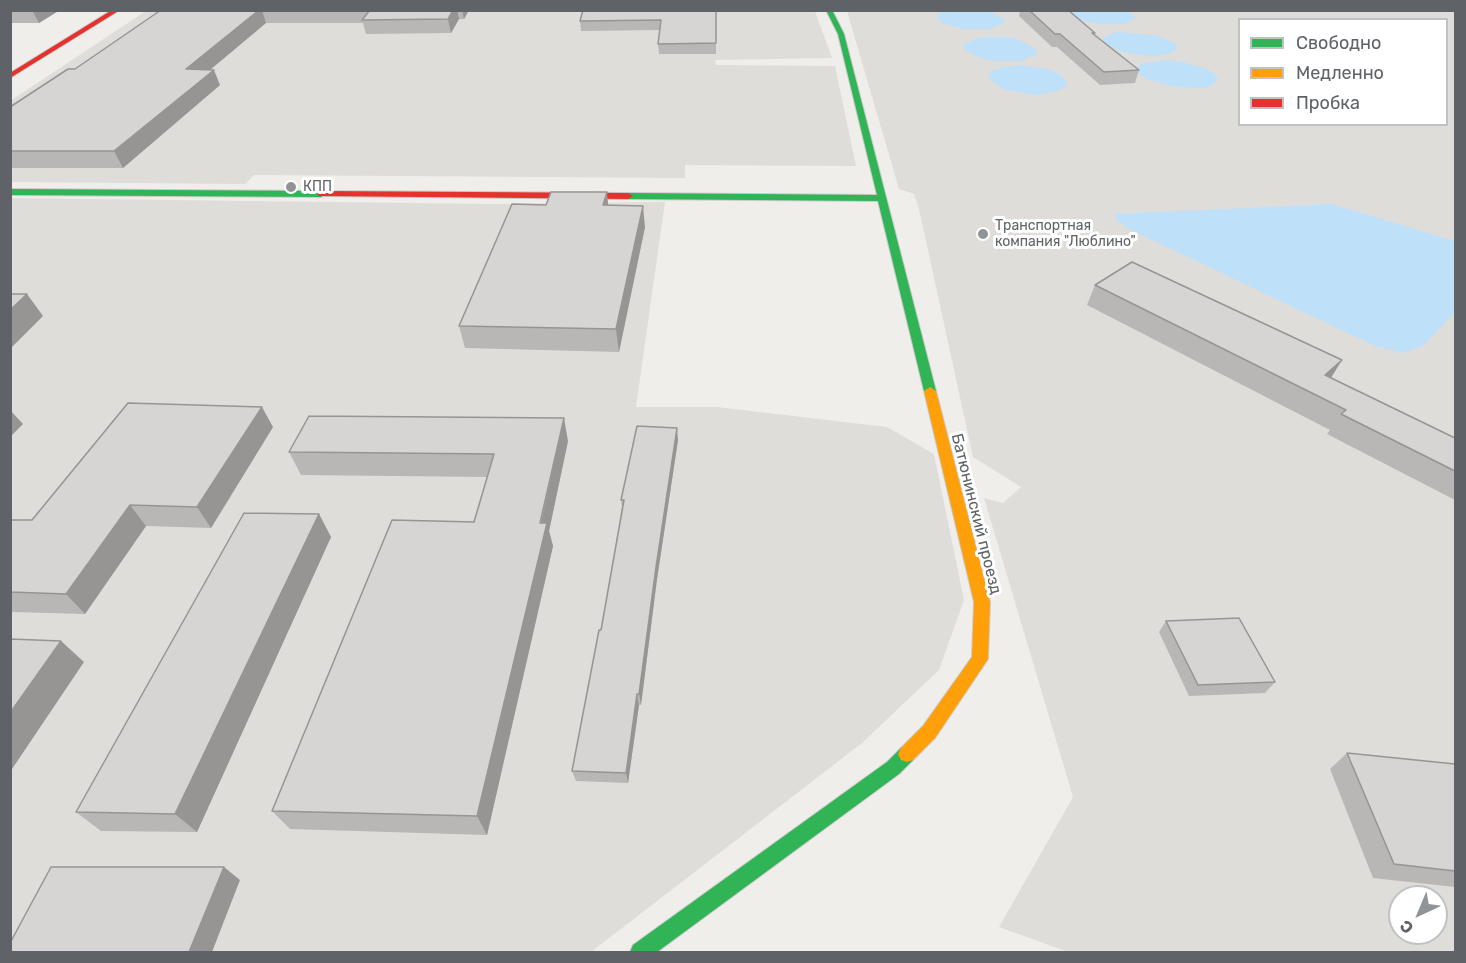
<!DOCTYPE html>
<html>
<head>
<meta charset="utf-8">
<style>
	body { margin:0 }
	#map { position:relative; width:1466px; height:963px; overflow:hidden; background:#efeeea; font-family:Rubik,sans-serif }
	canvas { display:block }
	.frame { position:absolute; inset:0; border:12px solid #5f6368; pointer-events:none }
	.legend { position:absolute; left:1238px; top:18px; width:210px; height:108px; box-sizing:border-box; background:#fff; border:2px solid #bfc1c3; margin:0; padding:8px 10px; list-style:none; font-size:18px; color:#5f6368 }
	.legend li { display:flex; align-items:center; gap:12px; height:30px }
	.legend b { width:30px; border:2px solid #bfc1c3 }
	.north { position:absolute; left:1388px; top:885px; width:60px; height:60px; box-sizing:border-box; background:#fff; border:2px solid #bfc1c3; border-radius:50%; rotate:224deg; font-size:16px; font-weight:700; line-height:24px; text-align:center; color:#5f6368 }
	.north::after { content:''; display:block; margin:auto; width:21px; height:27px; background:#919496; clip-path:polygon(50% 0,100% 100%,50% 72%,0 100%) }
</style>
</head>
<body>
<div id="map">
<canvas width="1466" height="963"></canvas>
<div class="frame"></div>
<ul class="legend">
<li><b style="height:8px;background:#30b455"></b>Свободно</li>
<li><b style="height:8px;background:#ff9f0a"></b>Медленно</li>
<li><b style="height:8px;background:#e5322d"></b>Пробка</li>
</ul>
<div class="north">С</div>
</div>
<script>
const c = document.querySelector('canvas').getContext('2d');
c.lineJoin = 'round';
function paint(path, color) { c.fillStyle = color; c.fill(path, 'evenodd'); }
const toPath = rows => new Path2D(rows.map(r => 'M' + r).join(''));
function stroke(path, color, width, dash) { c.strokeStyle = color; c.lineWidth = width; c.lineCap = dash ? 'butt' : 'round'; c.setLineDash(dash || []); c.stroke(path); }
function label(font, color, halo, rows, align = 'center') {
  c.font = font + ' Rubik,sans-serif'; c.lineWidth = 6; c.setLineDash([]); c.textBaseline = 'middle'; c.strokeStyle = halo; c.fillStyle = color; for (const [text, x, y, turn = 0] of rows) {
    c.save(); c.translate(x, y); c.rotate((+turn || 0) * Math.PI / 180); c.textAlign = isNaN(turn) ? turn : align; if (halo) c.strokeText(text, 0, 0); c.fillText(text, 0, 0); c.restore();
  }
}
paint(toPath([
	[146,11,815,11,832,58,715,60,716,65,835,66,856,166,685,165,685,178,254,175,245,184,11,182,10,101],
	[847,11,1455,11,1455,952,1068,952,999,927,1073,797,984,498,1003,503,1021,487,973,457,919,209,914,194,899,189],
	[1240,20,1446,20,1446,124,1240,124],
	[1400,897,1436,897,1436,933,1400,933],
	[10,198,491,204,665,202,636,407,717,407,887,427,934,454,964,600,939,670,862,743,591,952,11,952]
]), '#dfddda');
paint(toPath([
	[943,11,990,11,1004,19,1004,23,990,29,963,29,942,23,937,18,938,14],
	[1068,11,1129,11,1136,18,1124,24,1097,24,1074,18],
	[1116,32,1156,35,1175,43,1177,48,1173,52,1164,55,1151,56,1122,52,1104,43,1102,38],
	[980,37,1007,37,1020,40,1036,49,1037,54,1021,61,993,61,980,58,964,49,964,44],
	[1164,60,1179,61,1207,69,1215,74,1218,80,1214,84,1205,88,1175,87,1146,79,1139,74,1137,68,1141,64],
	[1018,65,1048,69,1059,74,1066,80,1067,85,1061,90,1036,95,1005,90,989,79,989,74,994,69],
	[1332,204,1455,241,1455,312,1424,345,1404,353,1375,346,1131,230,1116,220,1115,214]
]), '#bfe0f9');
const fast = toPath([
	[826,10,832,10,844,34,936,391,934,394,926,394,924,391,878,201,628,199,623,196,628,193,877,195,838,34,826,10],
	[10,189,321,191,326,194,321,197,10,195,10,189],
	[907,746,913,748,916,754,913,760,899,774,657,952,630,952,633,945,887,762,901,748,907,746]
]);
const slow = toPath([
	[930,387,936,391,990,602,988,659,935,738,913,760,907,762,901,760,898,754,901,748,923,726,972,657,974,602,924,391,930,387]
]);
const jam = toPath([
	[112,10,120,10,10,78,10,73,112,10],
	[321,191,628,193,633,196,628,199,318,196,318,192,321,191]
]);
stroke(fast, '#cacacb', 2);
stroke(slow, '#cacacb', 2);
stroke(jam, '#cacacb', 2);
paint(fast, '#30b455');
paint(slow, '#ff9f0a');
paint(jam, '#e5322d');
paint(toPath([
	[10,10,60,10,39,23,10,23],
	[161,10,469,10,464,19,459,19,451,33,366,34,363,23,266,23,210,70,220,85,123,168,10,168,10,107,75,69],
	[716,10,716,54,659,54,658,44,660,30,581,31,580,21],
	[1020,10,1068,10,1095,33,1094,35,1139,70,1135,83,1100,85,1057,47,1052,47,1019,16],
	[608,205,645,227,619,352,465,348,459,326],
	[1095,285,1331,378,1455,438,1455,500,1327,434,1330,430,1087,305],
	[273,427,211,528,146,526,85,614,10,612,10,520,32,520],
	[678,440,657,579,641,705,639,705,628,783,576,781,572,771,601,630,622,507,621,500],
	[568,441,549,531,553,546,487,835,290,829,272,811,474,522,487,477,301,475,289,452],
	[319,514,331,537,197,832,101,831,76,812],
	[1166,621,1275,682,1265,693,1189,696,1159,632],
	[1347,753,1455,764,1455,887,1373,878,1330,769]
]), '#b8b7b5');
paint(toPath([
	[32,10,60,10,39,23],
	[259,10,262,10,266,23,193,84,186,69],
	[453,10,457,10,459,19,451,33,448,19],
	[462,10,469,10,464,19],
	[214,70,220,85,123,168,114,151],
	[607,192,609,213,603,205],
	[643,206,645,227,619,352,616,329],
	[27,294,43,316,10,349,10,310],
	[1342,360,1329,381,1312,395,1325,375],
	[262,407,273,427,211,528,197,507],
	[10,410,23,424,10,437],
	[564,418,568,441,549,531,553,546,487,835,477,816],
	[677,428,678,440,657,579,641,705,639,694,656,567],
	[130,505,146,526,85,614,66,594],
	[319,514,331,537,197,832,175,814],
	[61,641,84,662,10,772,10,713],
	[637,694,639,705,628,783,626,773],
	[224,867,240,880,212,952,189,952]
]), '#969594');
const building = toPath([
	[161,10,259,10,186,69,214,70,114,151,10,151,10,107,68,69,75,69,161,10],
	[370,10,453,10,448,19,362,20,370,10],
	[583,10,716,10,716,43,658,44,661,20,580,21,583,10],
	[1029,10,1068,10,1095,33,1092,33,1139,70,1104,72,1060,34,1055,34,1029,10],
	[551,192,607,192,603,205,643,206,616,329,459,326,512,204,546,205,551,192],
	[1132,262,1342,360,1325,375,1455,438,1455,471,1341,414,1346,410,1095,285,1132,262],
	[10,294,27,294,10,310,10,294],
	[128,403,262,407,197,507,130,505,66,594,10,592,10,520,32,520,128,403],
	[309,416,564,418,540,523,547,523,477,816,272,811,392,520,474,522,494,454,289,452,309,416],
	[637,426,677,428,656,567,639,694,637,694,626,773,572,771,599,630,601,630,624,500,621,500,637,426],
	[244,513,319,514,175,814,76,812,244,513],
	[1239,618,1275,682,1198,685,1166,621,1239,618],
	[10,639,61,641,10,713,10,639],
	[1347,753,1455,764,1455,871,1394,864,1347,753],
	[51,867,224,867,189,952,10,952,10,943,51,867]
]);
paint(building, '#d6d5d3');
stroke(building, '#969594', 1.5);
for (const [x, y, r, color] of [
	[291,187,6,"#919496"],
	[983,234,6,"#919496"]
]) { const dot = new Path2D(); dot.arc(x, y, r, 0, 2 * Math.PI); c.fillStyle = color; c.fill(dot); stroke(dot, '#fff', 2); }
label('14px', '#5f6368', '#fff', [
	["КПП",303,187],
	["Транспортная",995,226],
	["компания \"Люблино\"",995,242]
], 'left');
label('16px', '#5f6368', '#fff', [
	["Батюнинский проезд",976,514,76]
]);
</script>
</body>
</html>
